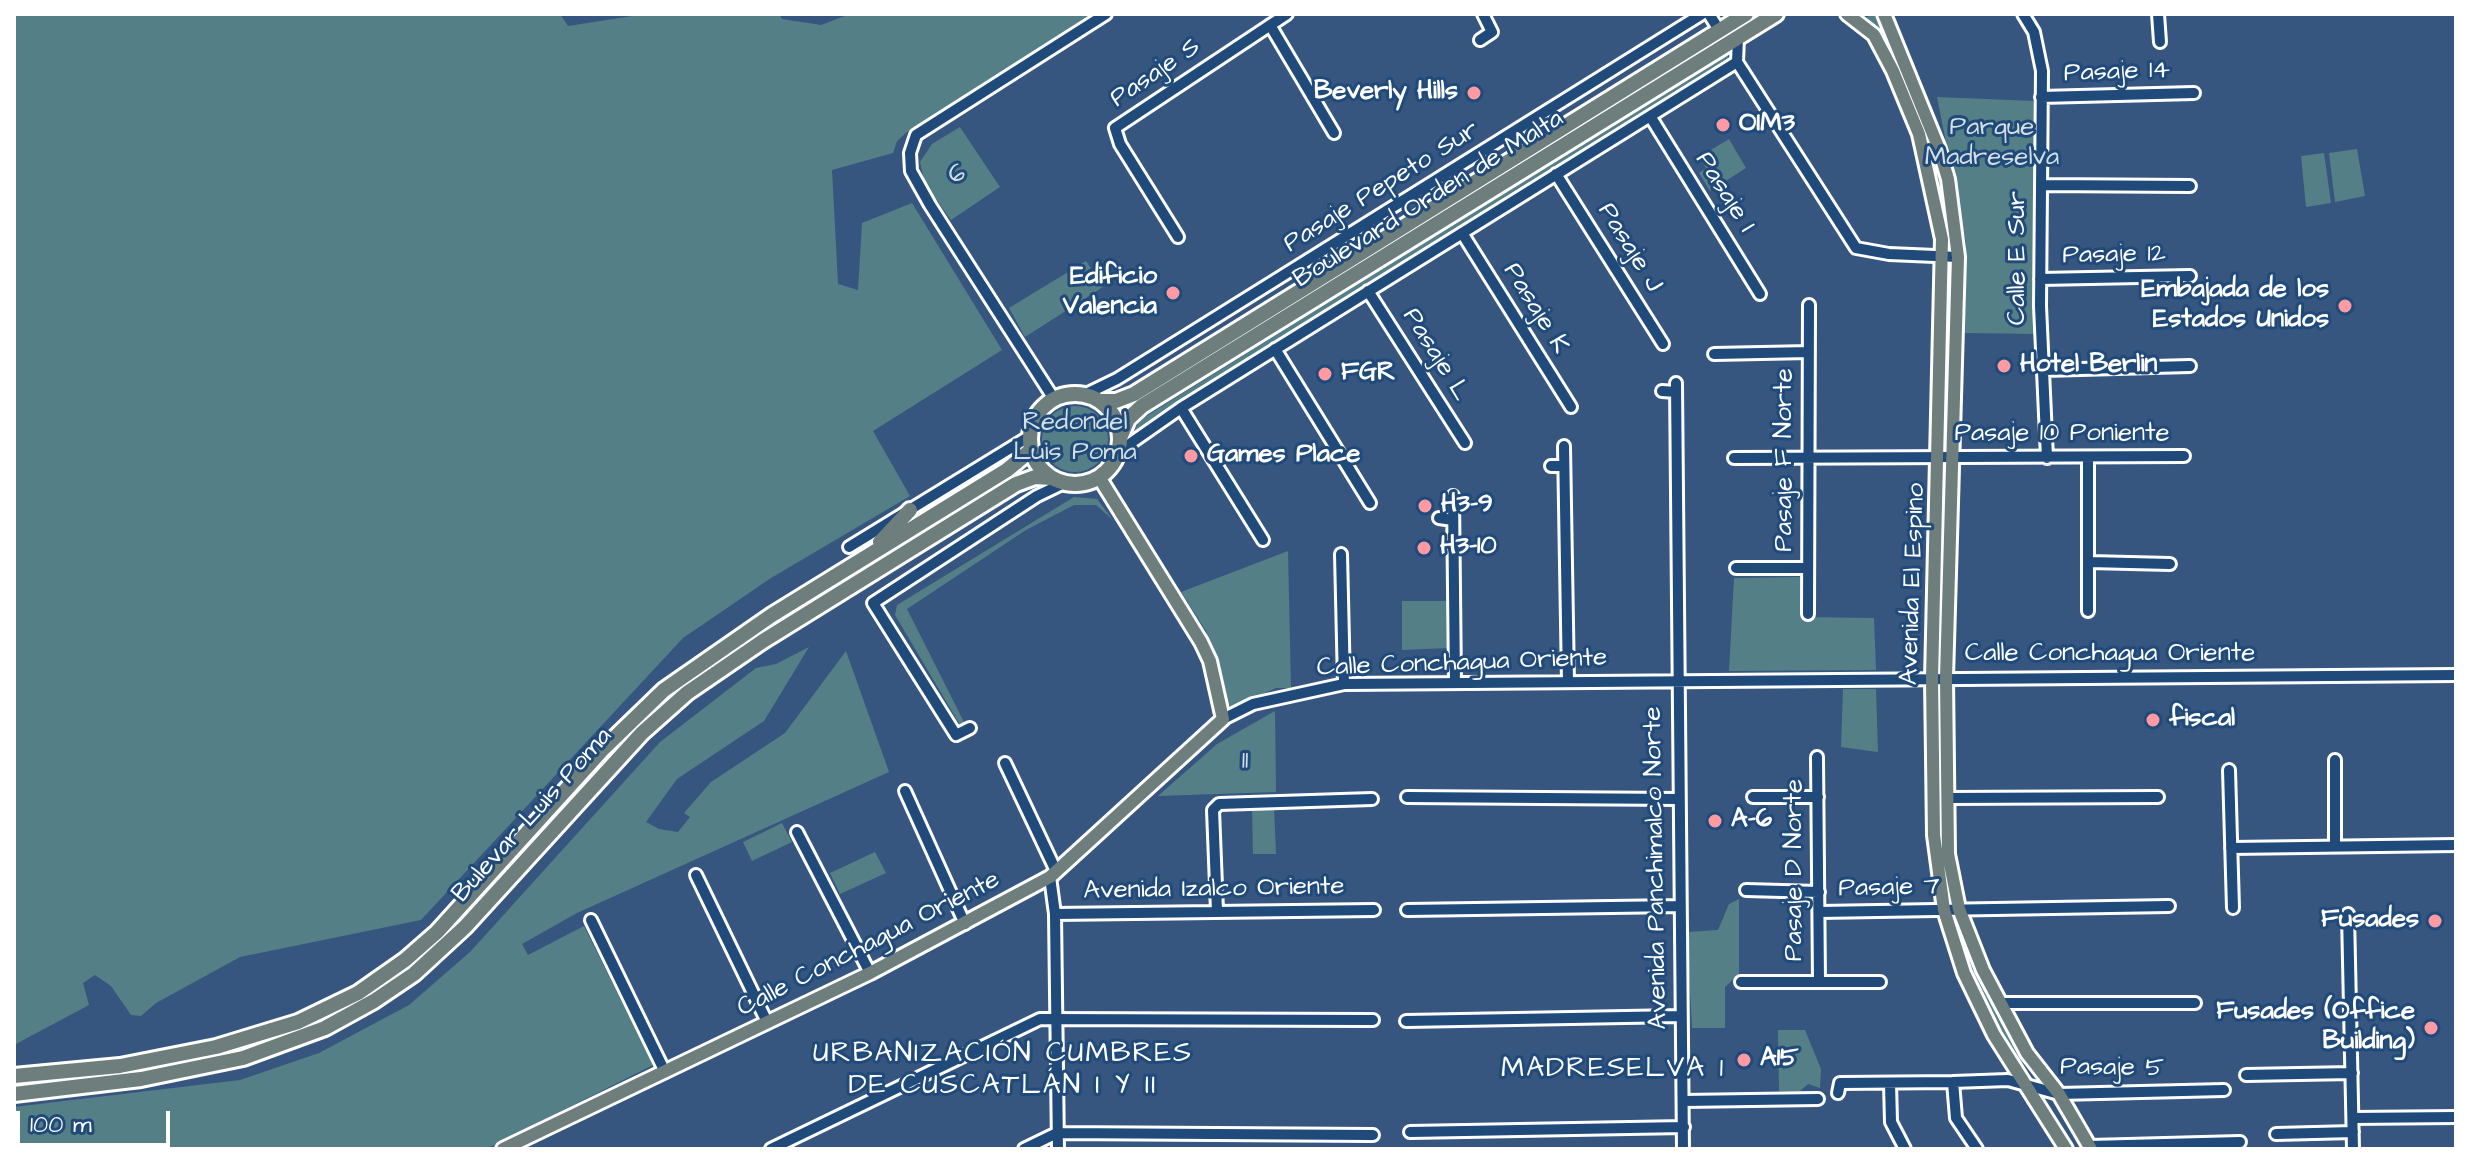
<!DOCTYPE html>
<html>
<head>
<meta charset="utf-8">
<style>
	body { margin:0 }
	#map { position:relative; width:2470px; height:1163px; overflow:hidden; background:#365680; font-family:"Architects Daughter",sans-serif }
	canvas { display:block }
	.frame { position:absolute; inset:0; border:16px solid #fff; pointer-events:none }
	.scale { position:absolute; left:16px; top:1111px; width:154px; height:36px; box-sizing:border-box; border:4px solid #fff; border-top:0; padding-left:10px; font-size:24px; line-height:28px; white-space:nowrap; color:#fff; -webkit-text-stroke:6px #1f4a7a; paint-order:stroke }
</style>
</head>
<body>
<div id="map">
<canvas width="2470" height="1163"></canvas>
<div class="frame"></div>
<div class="scale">100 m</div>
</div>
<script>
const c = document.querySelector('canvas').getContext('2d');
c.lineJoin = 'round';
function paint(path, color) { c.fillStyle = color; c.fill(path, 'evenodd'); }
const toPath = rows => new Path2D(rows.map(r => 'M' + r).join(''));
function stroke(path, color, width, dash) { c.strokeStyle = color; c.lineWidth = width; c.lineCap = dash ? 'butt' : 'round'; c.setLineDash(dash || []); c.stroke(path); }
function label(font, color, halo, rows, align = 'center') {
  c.font = font + ' "Architects Daughter",sans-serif'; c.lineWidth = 6; c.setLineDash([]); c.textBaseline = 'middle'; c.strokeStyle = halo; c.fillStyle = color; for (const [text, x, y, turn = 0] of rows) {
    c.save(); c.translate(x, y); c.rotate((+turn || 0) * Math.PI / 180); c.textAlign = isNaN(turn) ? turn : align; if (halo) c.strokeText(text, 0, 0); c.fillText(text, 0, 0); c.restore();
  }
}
paint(toPath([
	[14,14,560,14,568,26,645,14,779,14,782,19,821,25,850,14,1091,14,907,132,897,141,893,153,832,170,838,284,858,290,862,223,912,203,1002,350,873,431,910,496,771,578,683,638,421,920,240,957,156,1003,141,1016,131,1015,111,986,95,975,83,983,89,1005,14,1045],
	[1755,14,1767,14,1452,206,1122,417,1115,406,1128,402],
	[1873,14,1881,14,1939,159,1955,236,1949,237,1926,140,1906,85,1885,45,1863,19],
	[1727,54,1731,63,1130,438,1140,420],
	[1937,97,2035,101,2035,257,2042,334,1965,333,1966,243],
	[960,127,1000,187,951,220,925,184,920,162,932,144],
	[1729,139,1746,168,1710,191,1699,173,1706,168,1699,157],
	[2357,149,2365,196,2335,202,2329,153],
	[2324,153,2331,203,2306,207,2301,156],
	[1086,261,1103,287,1025,337,1009,308],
	'1042 439a33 33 0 1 1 66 0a33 33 0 1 1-66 0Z',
	[1074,497,1097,499,1113,520,1096,505,1074,505,1026,530,907,609,965,724,963,730,895,615,897,605],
	[1288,551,1291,688,1276,688,1234,707,1228,705,1206,631,1181,592],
	[1802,577,1804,617,1874,618,1876,670,1729,671,1734,578],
	[1402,601,1449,601,1449,648,1402,650],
	[809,647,764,721,677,779,646,822,659,829,678,832,690,817,684,813,711,782,785,733,846,651,889,772,577,913,522,944,528,955,584,926,653,1065,486,1149,14,1149,14,1107,240,1080,319,1053,409,1005,470,952,660,742,756,668,776,664],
	[1843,689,1876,689,1878,752,1841,747],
	[1275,711,1276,792,1158,796,1217,744],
	[1252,807,1274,808,1276,854,1253,854],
	[782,823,792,842,752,861,743,842],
	[875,852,886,873,840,894,830,873],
	[1739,899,1739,974,1725,987,1725,1028,1692,1028,1687,932,1718,930,1729,904],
	[1966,930,2028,1060,2027,1064,2019,1061,1997,1032,1970,975,1956,934],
	[1778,1030,1805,1030,1821,1069,1820,1088,1808,1084,1799,1092,1779,1091]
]), '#557f86');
const minor = toPath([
	[1709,14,1719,30],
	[2023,14,2034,32,2042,71,2040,306,2047,458],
	[2158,14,2160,42],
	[1270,25,1334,133],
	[1738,37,1737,62,1856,248,1889,254,1958,257],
	[1480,40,1492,32,1483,14],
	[2041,97,2194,93],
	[1650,116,1760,294],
	[1556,174,1663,344],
	[2041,185,2190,186],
	[1462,233,1571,407],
	[1178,237,1120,144,1115,128,1287,14],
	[2040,279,2190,276],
	[1368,291,1465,443],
	[1275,349,1370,503],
	[1714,354,1809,352],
	[2044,370,2190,366],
	[1676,383,1683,1149],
	[1662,391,1676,392],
	[1084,395,1117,379,1702,14],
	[1054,399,930,205,911,171,910,153,916,135,1106,14],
	[1181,408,1263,540],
	[1564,446,1568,682],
	[1118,452,1181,408,1737,62],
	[1734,458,2184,456],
	[2088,458,2088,611],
	[1551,466,1564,466],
	[1453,496,1455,683],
	[1439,518,1453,520],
	[849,547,1030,436],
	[1341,554,1344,684],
	[2089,562,2170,564],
	[1736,568,1808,568],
	[1808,614,1809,305],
	[1223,719,1253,704,1344,684,2456,675],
	[970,728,956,735,873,603,1037,496,1064,483],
	[1817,757,1819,982],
	[2335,760,2335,845],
	[1005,763,1056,871],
	[2229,770,2233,908],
	[905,791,965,924],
	[1407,797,1678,799],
	[1753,797,1818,797],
	[1947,798,2158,797],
	[797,832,870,973],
	[2231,848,2456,845],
	[696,875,767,1022],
	[1050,877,1055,914,1058,1149],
	[1746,890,1819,892],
	[1407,910,1679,906],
	[1217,911,1213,810,1219,804,1372,799],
	[1820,912,2169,906],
	[1055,914,1374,910],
	[2348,914,2353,1149],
	[591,920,665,1072],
	[1741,982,1880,982],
	[2000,1003,2195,1003],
	[1406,1021,1680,1016],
	[2246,1075,2352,1073],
	[1890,1083,1891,1122,1905,1149],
	[1838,1093,1840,1083,1953,1082],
	[1684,1101,1818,1099],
	[2353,1118,2456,1117],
	[1410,1132,1684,1127],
	[2276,1134,2353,1132],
	[2090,1146,2240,1142],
	[771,1149,1040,1019,1373,1020],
	[1024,1149,1057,1133,1373,1135],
	[1977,1149,1956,1118,1953,1082,2008,1080,2059,1094,2224,1090]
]);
const major = toPath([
	[1847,14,1874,35,1893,71,1919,134,1942,239,1932,679,1934,835,1944,910,1964,973,1994,1035,2066,1149],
	[1884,14,1939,149,1948,179,1958,257,1946,678,1948,854,1959,909,1983,970,2027,1053,2059,1094,2091,1149],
	[503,1149,870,973,1050,877,1223,719,1210,661,1201,642,1099,477]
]);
const highway = toPath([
	'1030 439a45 45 0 1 1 90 0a45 45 0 1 1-90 0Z',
	[1099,401,1116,401,1134,394,1746,14],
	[1120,438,1128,419,1142,406,1776,14],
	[880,542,910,510],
	[14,1076,120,1066,216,1047,298,1022,358,993,405,960,437,932,602,750,664,690,772,615,1007,470,1031,450],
	[14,1094,141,1079,243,1058,325,1028,374,1001,414,974,465,927,642,733,687,693,763,641,1016,484,1035,477,1051,478]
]);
stroke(minor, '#fff', 16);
stroke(major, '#fff', 18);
stroke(highway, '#fff', 20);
stroke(minor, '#1f4a7a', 10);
stroke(major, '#6d7e7c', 12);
stroke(highway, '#6d7e7c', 14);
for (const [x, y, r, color] of [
	[1474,93,8,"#ff9aa2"],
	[1723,125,8,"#ff9aa2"],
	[1173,293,8,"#ff9aa2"],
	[2345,306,8,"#ff9aa2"],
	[2004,366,8,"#ff9aa2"],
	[1325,374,8,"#ff9aa2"],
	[1191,456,8,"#ff9aa2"],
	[1425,506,8,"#ff9aa2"],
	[1424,548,8,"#ff9aa2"],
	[2153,720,8,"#ff9aa2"],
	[1715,821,8,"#ff9aa2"],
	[2435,921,8,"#ff9aa2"],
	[2431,1028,8,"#ff9aa2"],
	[1744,1060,8,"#ff9aa2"]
]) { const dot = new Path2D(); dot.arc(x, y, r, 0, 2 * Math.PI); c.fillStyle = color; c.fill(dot); stroke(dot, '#1f4a7a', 3); }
label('26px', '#fff', '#1f4a7a', [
	["Pasaje 14",2117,73,-2],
	["Pasaje S",1156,74,-34],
	["Pasaje Pepeto Sur",1382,188,-32],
	["Pasaje I",1724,193,58],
	["Boulevard Orden de Malta",1429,200,-32],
	["Pasaje J",1629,248,58],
	["Pasaje 12",2114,256,-1],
	["Calle E Sur",2019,258,-90],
	["Pasaje K",1535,309,58],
	["Pasaje L",1435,355,58],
	["Pasaje 10 Poniente",2062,435],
	["Pasaje F Norte",1786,460,-90],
	["Avenida El Espino",1914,584,-88],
	["Calle Conchagua Oriente",2110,655],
	["Calle Conchagua Oriente",1462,664,-2],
	["Bulevar Luis Poma",533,816,-48],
	["Avenida Panchimalco Norte",1657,868,-91],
	["Pasaje D Norte",1796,870,-90],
	["Pasaje 7",1889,889,-1],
	["Avenida Izalco Oriente",1214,890,-1],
	["Calle Conchagua Oriente",869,945,-27],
	["Pasaje 5",2112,1069,1]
]);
label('bold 26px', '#fff', '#1f4a7a', [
	["Beverly Hills",1458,93,"right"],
	["OIM3",1739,125],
	["Edificio",1157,278,"right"],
	["Valencia",1157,308,"right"],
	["Embajada de los",2329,291,"right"],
	["Estados Unidos",2329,321,"right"],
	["Hotel Berlin",2020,366],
	["FGR",1341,374],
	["Games Place",1207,456],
	["H3-9",1441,506],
	["H3-10",1440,548],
	["fiscal",2169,720],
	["A-6",1731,821],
	["Fusades",2419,921,"right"],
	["Fusades (Office",2415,1013,"right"],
	["Building)",2415,1043,"right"],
	["A15",1760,1060]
], 'left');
label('26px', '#d4dfe1', '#1f4a7a', [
	["Parque",1992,129],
	["Madreselva",1992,159],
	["6",957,176],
	["Redondel",1075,424],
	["Luis Poma",1075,454],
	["11",1245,763]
]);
c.letterSpacing = '2px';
label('28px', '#fff', '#1f4a7a', [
	["URBANIZACIÓN CUMBRES",1003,1055],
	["DE CUSCATLÁN I Y II",1003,1087],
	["MADRESELVA 1",1613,1070]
]);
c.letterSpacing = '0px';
</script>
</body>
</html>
